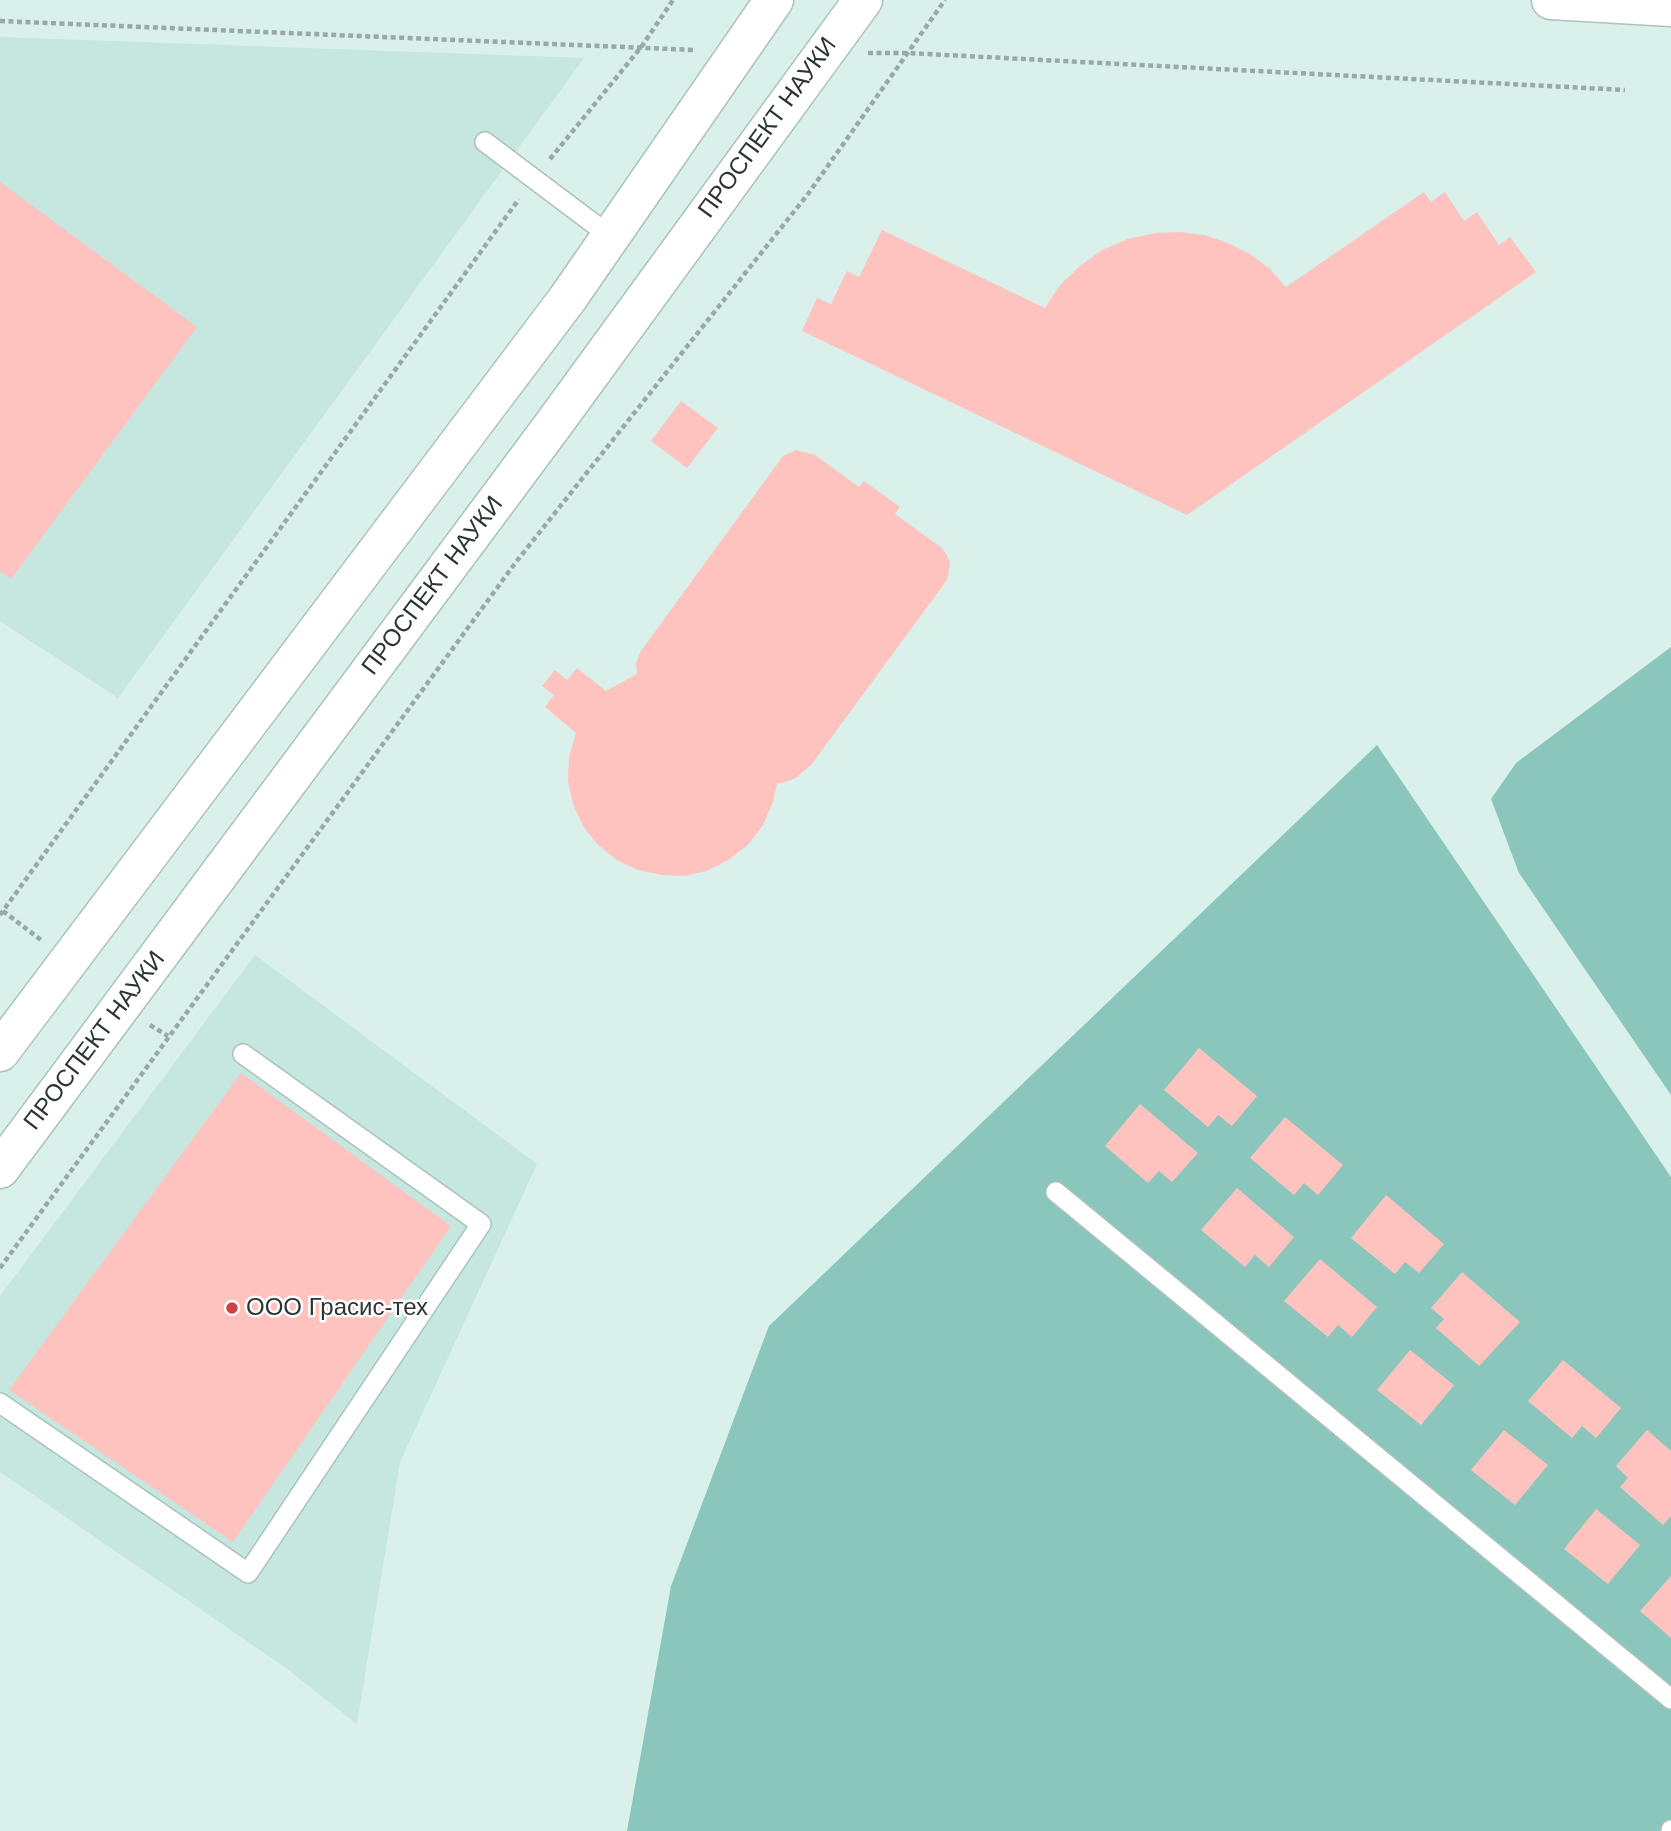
<!DOCTYPE html>
<html>
<head>
<meta charset="utf-8">
<style>
	body { margin:0 }
	canvas { display:block; background:#d9f0eb }
</style>
</head>
<body>
<canvas width="1671" height="1831"></canvas>
<script>
const c = document.querySelector('canvas').getContext('2d');
c.lineJoin = 'round';
function paint(path, color) { c.fillStyle = color; c.fill(path, 'evenodd'); }
const toPath = rows => new Path2D(rows.map(r => 'M' + r).join(''));
function stroke(path, color, width, dash) { c.strokeStyle = color; c.lineWidth = width; c.lineCap = dash ? 'butt' : 'round'; c.setLineDash(dash || []); c.stroke(path); }
function label(font, color, halo, rows, align = 'center') {
  c.font = font + ' Arial,sans-serif'; c.lineWidth = 5; c.setLineDash([]); c.textBaseline = 'middle'; c.strokeStyle = halo; c.fillStyle = color; for (const [text, x, y, turn = 0] of rows) {
    c.save(); c.translate(x, y); c.rotate((+turn || 0) * Math.PI / 180); c.textAlign = isNaN(turn) ? turn : align; if (halo) c.strokeText(text, 0, 0); c.fillText(text, 0, 0); c.restore();
  }
}
paint(toPath([
	[0,37,584,58,118,698,0,621],
	[255,955,537,1164,400,1462,357,1724,282,1665,0,1472,0,1296]
]), '#c6e6e0');
paint(toPath([
	[1671,647,1671,1095,1519,873,1491,799,1516,763],
	[1377,745,1671,1177,1671,1831,627,1831,671,1586,769,1326]
]), '#8bc6bc');
paint(toPath([
	[0,182,197,327,11,579,0,571],
	[1424,192,1431,202,1445,192,1464,221,1477,212,1499,245,1510,237,1536,272,1187,515,802,331,817,298,831,304,847,271,859,277,882,230,1045,308,1060,285,1080,266,1102,250,1128,239,1155,233,1180,232,1204,235,1228,243,1250,254,1270,269,1286,287],
	[681,401,718,428,687,468,651,441],
	[796,450,815,455,859,487,864,481,900,507,895,514,942,548,947,555,950,563,947,580,811,765,796,778,783,783,777,783,773,802,763,825,749,844,730,859,709,870,686,876,662,875,638,870,617,860,598,845,583,826,573,804,568,781,569,757,576,733,545,707,554,695,542,686,555,670,567,680,577,668,606,691,637,674,636,663,641,651,783,456],
	[1199,1048,1257,1096,1232,1126,1218,1115,1208,1127,1164,1090],
	[241,1073,451,1226,233,1542,9,1390],
	[1140,1104,1198,1153,1172,1182,1159,1171,1148,1183,1105,1146],
	[1285,1117,1343,1165,1318,1195,1304,1183,1294,1195,1250,1158],
	[1237,1188,1294,1237,1269,1267,1255,1255,1245,1267,1201,1230],
	[1386,1195,1444,1244,1419,1273,1405,1262,1395,1274,1351,1238],
	[1320,1259,1377,1307,1352,1337,1338,1325,1328,1337,1284,1301],
	[1462,1272,1520,1322,1479,1366,1436,1328,1444,1319,1431,1308],
	[1410,1350,1454,1385,1421,1425,1377,1390],
	[1563,1360,1621,1408,1596,1438,1582,1426,1572,1438,1528,1401],
	[1504,1430,1548,1465,1515,1505,1471,1470],
	[1647,1430,1671,1451,1671,1516,1663,1525,1620,1487,1628,1478,1616,1466],
	[1596,1509,1640,1545,1608,1584,1564,1549],
	[1671,1576,1671,1638,1640,1611]
]), '#fec3bf');
const service = toPath([
	[485,142,610,236],
	[1056,1192,1671,1699],
	[0,1403,248,1573,481,1224,243,1054],
	[1671,1831,1671,1830]
]);
const minor = toPath([
	[1551,0,1671,7]
]);
const tertiary = toPath([
	[0,1052,568,298,774,0],
	[0,1169,553,425,863,0]
]);
stroke(service, '#acc2be', 22);
stroke(minor, '#acc2be', 41);
stroke(tertiary, '#acc2be', 41);
stroke(toPath([
	[0,21,695,50],
	[868,53,907,53,1625,90],
	[550,159,642,46,673,0],
	[3,911,41,940],
	[0,915,519,199],
	[150,1025,168,1036],
	[0,1268,516,562,808,194,945,0]
]), '#98aaa6', 4.5, [5, 3.5]);
stroke(service, '#fff', 19);
stroke(minor, '#fff', 38);
stroke(tertiary, '#fff', 38);
for (const [x, y, r, color] of [
	[232,1308,7,"#d04045"]
]) { const dot = new Path2D(); dot.arc(x, y, r, 0, 2 * Math.PI); c.fillStyle = color; c.fill(dot); stroke(dot, '#fff', 2.5); }
label('24px', '#2c3533', '#fff', [
	["ПРОСПЕКТ НАУКИ",768,128,-54],
	["ПРОСПЕКТ НАУКИ",433,586,-53],
	["ПРОСПЕКТ НАУКИ",95,1041,-53]
]);
label('24px', '#2c3533', '#fff', [
	["ООО Грасис-тех",246,1308]
], 'left');
</script>
</body>
</html>
